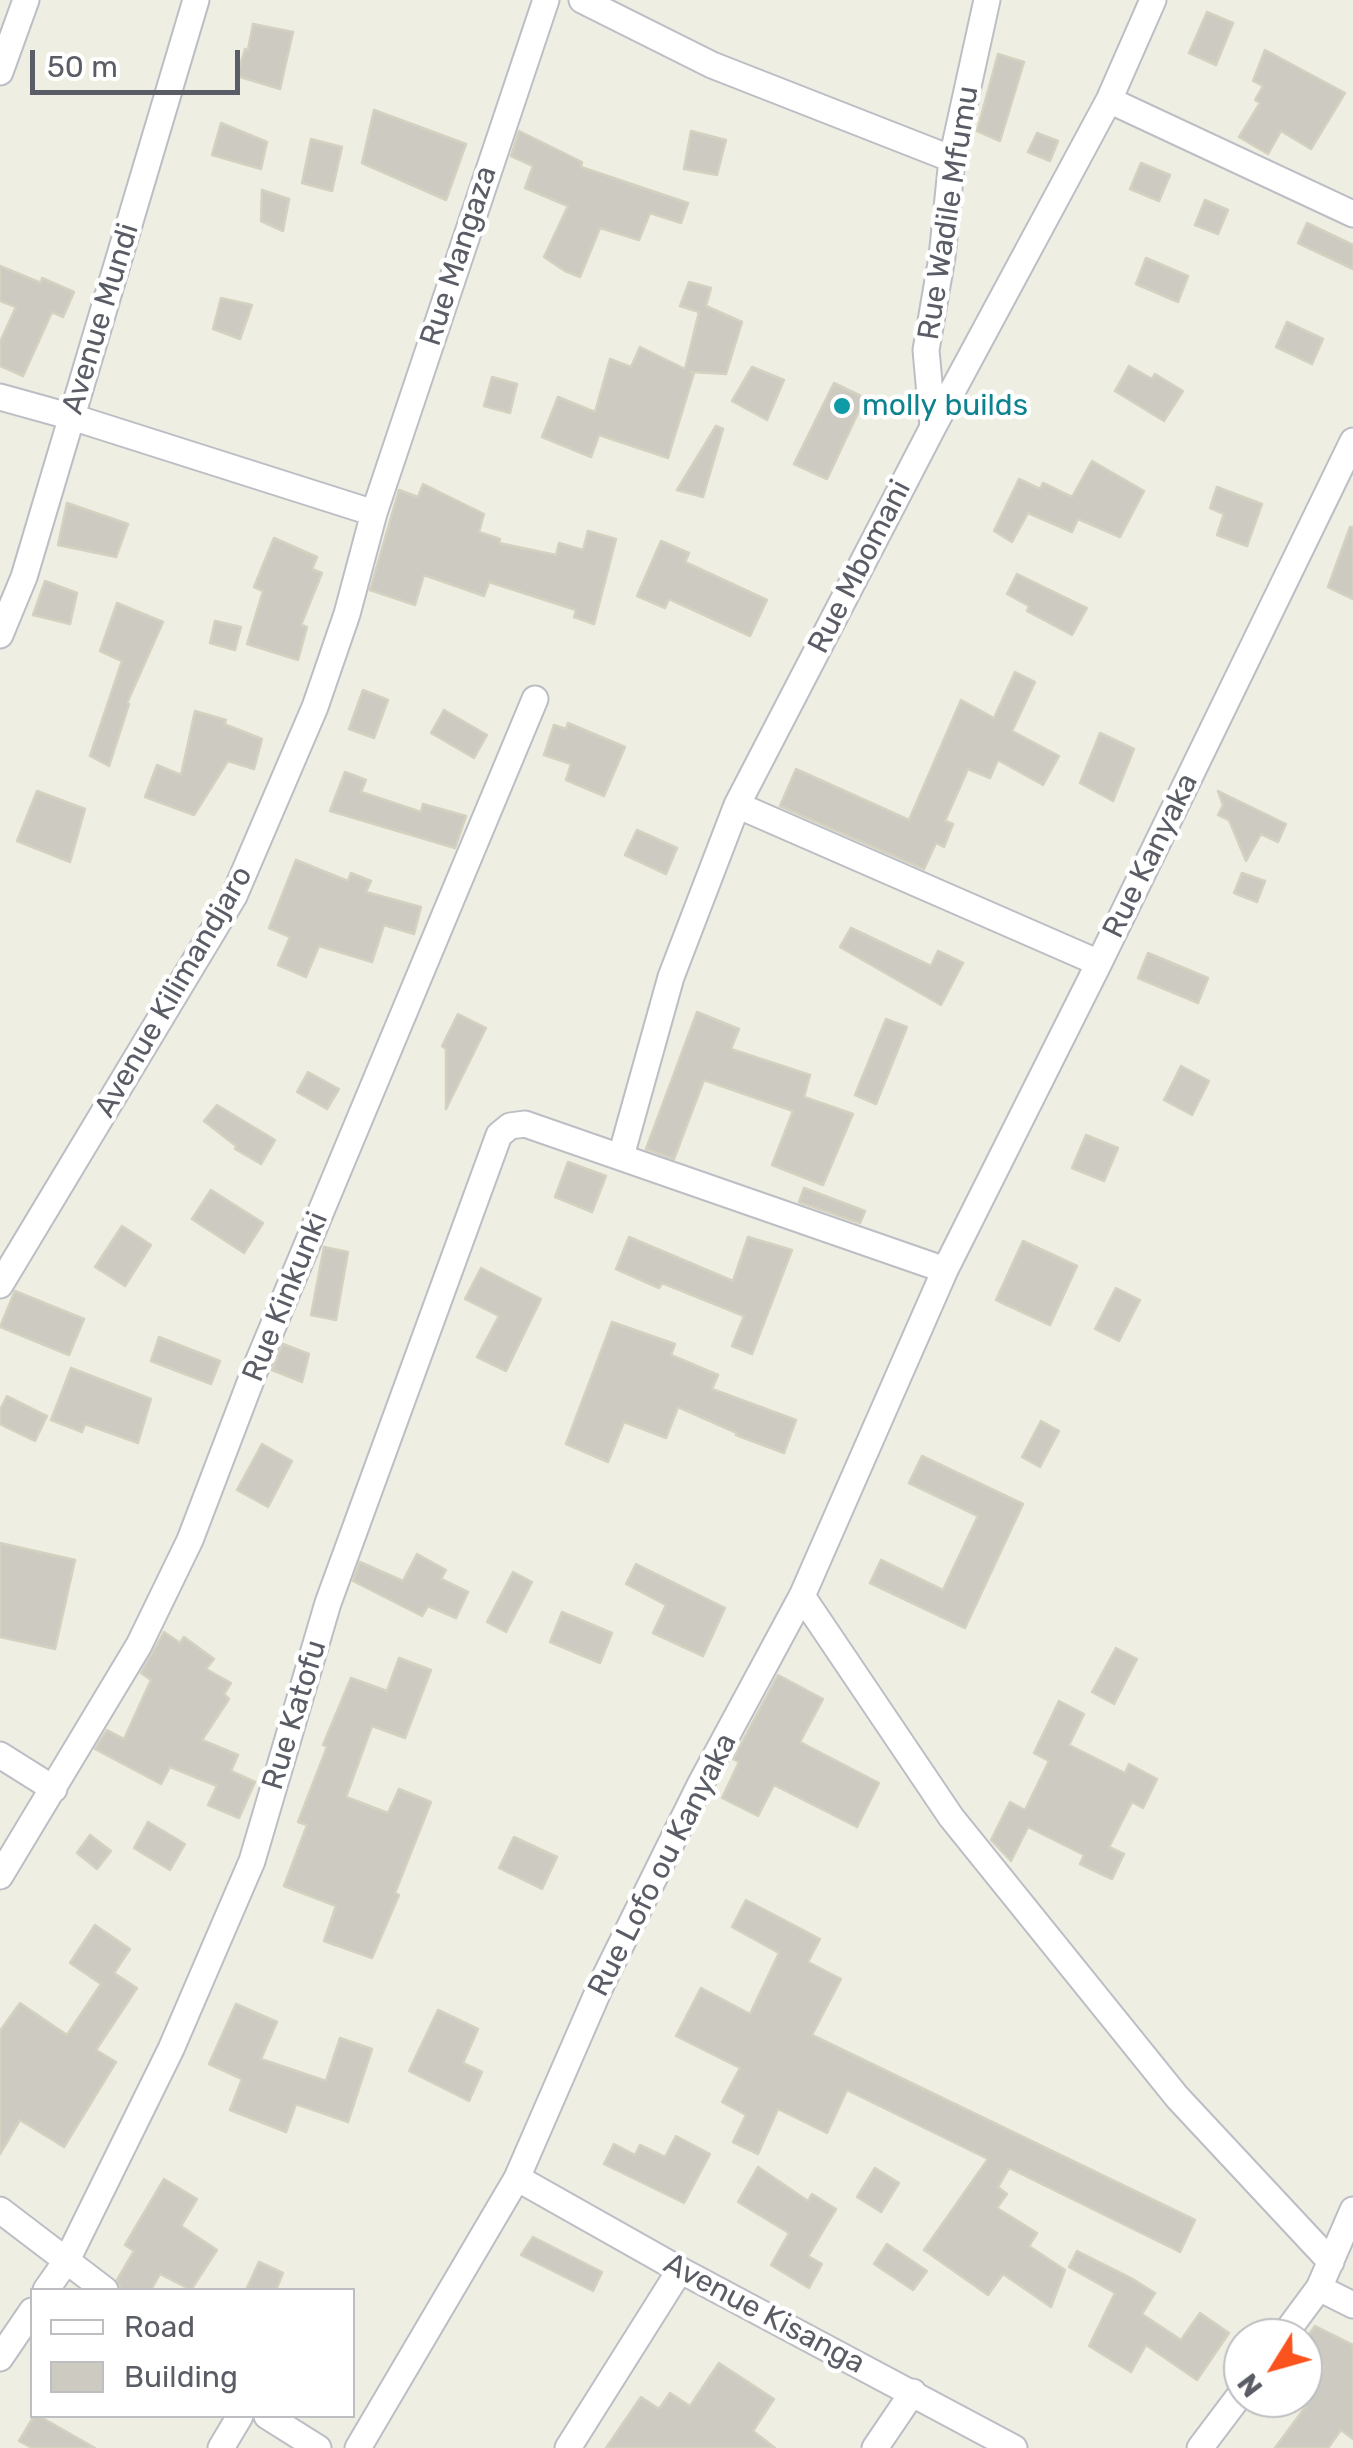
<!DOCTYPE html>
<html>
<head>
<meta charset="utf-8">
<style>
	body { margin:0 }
	#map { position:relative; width:1353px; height:2448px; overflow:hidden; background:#efeee2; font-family:Rubik,sans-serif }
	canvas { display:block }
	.legend { position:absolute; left:30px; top:2288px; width:325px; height:130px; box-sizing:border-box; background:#fff; border:2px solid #bdbec1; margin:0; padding:12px 18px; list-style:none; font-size:30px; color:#5a5d65 }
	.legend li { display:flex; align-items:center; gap:20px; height:50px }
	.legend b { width:50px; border:2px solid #bdbec1 }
	.north { position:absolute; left:1223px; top:2318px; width:100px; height:100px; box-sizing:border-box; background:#fff; border:2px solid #bdbec1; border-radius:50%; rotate:233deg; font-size:28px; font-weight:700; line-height:40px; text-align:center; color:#5a5d65 }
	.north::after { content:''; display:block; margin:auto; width:35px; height:45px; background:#fa531d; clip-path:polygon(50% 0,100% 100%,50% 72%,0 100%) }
	.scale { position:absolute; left:30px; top:50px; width:210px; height:45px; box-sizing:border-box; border:5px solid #5a5d65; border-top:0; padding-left:12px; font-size:30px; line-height:35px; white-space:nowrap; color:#5a5d65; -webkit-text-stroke:8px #fff; paint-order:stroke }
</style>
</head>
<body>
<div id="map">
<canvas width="1353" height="2448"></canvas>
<ul class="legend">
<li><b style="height:12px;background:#fff"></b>Road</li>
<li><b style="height:28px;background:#cccac1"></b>Building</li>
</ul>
<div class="north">N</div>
<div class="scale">50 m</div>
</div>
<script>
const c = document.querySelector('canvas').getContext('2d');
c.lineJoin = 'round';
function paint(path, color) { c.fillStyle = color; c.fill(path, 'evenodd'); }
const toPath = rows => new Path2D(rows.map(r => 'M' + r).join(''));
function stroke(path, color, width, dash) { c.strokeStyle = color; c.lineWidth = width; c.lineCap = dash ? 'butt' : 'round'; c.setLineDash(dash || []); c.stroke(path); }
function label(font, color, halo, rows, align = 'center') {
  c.font = font + ' Rubik,sans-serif'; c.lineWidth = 9; c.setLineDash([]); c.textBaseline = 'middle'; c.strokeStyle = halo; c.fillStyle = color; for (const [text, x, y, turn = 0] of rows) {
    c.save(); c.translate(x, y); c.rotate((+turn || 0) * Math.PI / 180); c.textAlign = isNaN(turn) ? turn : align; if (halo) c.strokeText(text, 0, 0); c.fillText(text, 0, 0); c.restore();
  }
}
const building = toPath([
	[1207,12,1233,23,1216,65,1189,53,1207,12],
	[253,24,293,32,280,89,237,76,245,49,248,50,253,24],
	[1265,50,1345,93,1311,149,1281,131,1268,154,1239,137,1260,103,1255,100,1263,86,1253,81,1265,50],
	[998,54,1024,62,1000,141,977,131,998,54],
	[374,110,466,144,446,200,362,163,374,110],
	[221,123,267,142,261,169,212,155,221,123],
	[519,131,582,162,581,167,688,203,681,223,650,213,639,240,600,228,580,277,565,271,544,257,568,206,525,188,533,166,511,156,519,131],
	[691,131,726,140,717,175,684,169,691,131],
	[1037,133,1058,141,1050,161,1028,152,1037,133],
	[311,139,342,147,332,191,302,183,311,139],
	[1141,163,1170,175,1159,201,1130,189,1141,163],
	[262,190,289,199,283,231,261,221,262,190],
	[1205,200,1228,210,1218,234,1195,225,1205,200],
	[1307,223,1353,245,1353,269,1298,243,1307,223],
	[1146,258,1188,276,1178,302,1136,284,1146,258],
	[0,266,41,283,42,278,74,292,63,317,52,312,23,376,0,366,0,342,16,307,0,301,0,266],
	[689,282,711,288,706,306,742,322,726,374,691,372,694,373,668,458,599,435,591,457,542,437,558,397,595,412,610,359,631,367,640,347,685,369,699,312,680,306,689,282],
	[221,298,252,305,240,339,213,329,221,298],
	[1287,322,1323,339,1312,364,1276,347,1287,322],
	[1129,366,1152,379,1155,374,1183,391,1164,421,1115,391,1129,366],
	[752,367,784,380,767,420,732,401,752,367],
	[492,377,517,384,510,413,484,406,492,377],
	[834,383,865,398,827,479,794,464,834,383],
	[716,426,723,429,703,497,677,490,716,426],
	[1092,461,1144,491,1120,537,1078,519,1072,532,1028,513,1012,542,994,531,1019,479,1040,489,1043,483,1072,497,1092,461],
	[423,484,484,514,479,532,500,539,499,543,556,555,559,543,583,550,588,531,616,539,594,624,574,617,576,610,489,582,484,596,424,575,415,605,370,590,399,490,418,497,423,484],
	[1217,487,1262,504,1247,546,1217,535,1224,514,1210,508,1217,487],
	[67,503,128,524,116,557,58,545,67,503],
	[1350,527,1353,527,1353,599,1328,587,1350,527],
	[274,538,317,557,312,569,322,573,301,625,307,627,298,660,247,644,263,591,254,587,274,538],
	[661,541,689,553,685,562,767,600,750,636,669,599,665,608,637,596,661,541],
	[1017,574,1087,608,1072,635,1027,611,1029,606,1007,594,1017,574],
	[45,581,77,593,70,624,33,615,45,581],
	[117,603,163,622,127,703,129,704,109,766,90,756,122,661,100,651,117,603],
	[215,621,241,627,235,650,210,643,215,621],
	[1015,672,1035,682,1012,731,1059,756,1043,785,998,760,990,778,968,769,945,821,953,824,944,847,936,843,924,869,780,806,796,769,909,820,961,700,994,718,1015,672],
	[363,690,388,700,374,738,349,729,363,690],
	[444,710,487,735,474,758,431,733,444,710],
	[195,711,226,720,224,724,262,739,254,769,228,761,194,815,145,797,157,765,181,775,195,711],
	[568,723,625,747,604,796,566,780,571,764,544,755,554,725,566,729,568,723],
	[1100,733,1134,749,1113,801,1080,783,1100,733],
	[345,772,366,780,361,792,421,812,423,804,466,816,455,848,330,811,345,772],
	[37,791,85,809,70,862,17,841,37,791],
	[1218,791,1286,824,1278,842,1261,834,1246,861,1229,820,1218,815,1223,805,1218,791],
	[637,830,677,848,666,874,625,855,637,830],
	[296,860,348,881,351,873,371,881,366,892,421,907,414,934,384,925,372,962,319,946,306,977,278,965,290,937,269,928,296,860],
	[1242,873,1265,881,1257,902,1234,893,1242,873],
	[851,928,931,966,938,951,963,963,941,1005,840,947,851,928],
	[1148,953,1208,978,1198,1003,1138,978,1148,953],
	[697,1012,739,1029,731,1049,810,1075,804,1097,853,1114,823,1185,772,1165,793,1111,704,1080,674,1159,646,1149,697,1012],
	[458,1014,486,1028,446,1109,446,1049,442,1046,458,1014],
	[886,1019,907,1027,876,1104,855,1095,886,1019],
	[1181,1066,1209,1081,1192,1115,1164,1100,1181,1066],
	[308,1072,339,1089,327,1109,297,1092,308,1072],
	[217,1105,275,1140,261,1164,235,1149,236,1146,204,1121,217,1105],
	[1086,1135,1118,1148,1104,1181,1072,1168,1086,1135],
	[568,1162,606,1176,592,1212,555,1197,568,1162],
	[804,1188,865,1211,860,1223,799,1202,804,1188],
	[211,1190,263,1223,244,1253,192,1219,211,1190],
	[122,1226,151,1245,125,1286,95,1267,122,1226],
	[629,1237,733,1281,748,1237,792,1250,752,1354,732,1346,744,1316,662,1283,659,1288,616,1269,629,1237],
	[1023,1241,1077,1266,1050,1325,996,1300,1023,1241],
	[324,1247,348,1252,336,1320,311,1315,324,1247],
	[481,1268,541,1299,506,1371,477,1357,499,1316,465,1299,481,1268],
	[1116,1288,1140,1300,1119,1341,1095,1329,1116,1288],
	[15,1291,84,1319,69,1355,0,1327,15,1291],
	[612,1322,675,1344,671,1355,718,1375,712,1389,796,1420,784,1453,736,1435,737,1433,678,1407,666,1438,624,1422,608,1462,566,1444,612,1322],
	[159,1337,220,1361,211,1384,151,1361,159,1337],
	[283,1344,309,1354,302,1382,272,1370,283,1344],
	[71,1368,151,1399,138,1443,85,1424,82,1432,51,1420,71,1368],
	[7,1396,47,1416,35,1441,0,1424,0,1410,7,1396],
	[1041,1421,1059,1431,1040,1467,1022,1457,1041,1421],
	[262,1444,292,1461,268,1507,237,1490,262,1444],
	[922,1456,1023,1504,965,1628,870,1583,881,1560,943,1590,978,1516,909,1483,922,1456],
	[0,1543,75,1560,55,1649,0,1637,0,1543],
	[417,1554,446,1570,441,1579,468,1592,456,1618,428,1606,422,1616,353,1581,360,1562,403,1581,417,1554],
	[636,1564,725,1608,703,1656,653,1633,666,1605,626,1584,636,1564],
	[513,1572,532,1582,506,1632,487,1622,513,1572],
	[562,1612,612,1633,600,1663,550,1642,562,1612],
	[164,1632,180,1643,184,1637,214,1659,206,1669,231,1683,224,1694,229,1699,202,1740,238,1755,231,1771,255,1782,239,1818,208,1805,217,1786,170,1767,161,1784,95,1749,107,1730,124,1739,151,1680,141,1673,164,1632],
	[1116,1648,1137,1659,1114,1704,1092,1692,1116,1648],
	[399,1658,431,1670,405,1738,372,1726,346,1797,388,1813,399,1789,431,1802,395,1893,399,1895,372,1958,324,1941,336,1906,284,1886,307,1825,298,1822,327,1747,323,1745,351,1678,387,1691,399,1658],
	[778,1675,823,1699,800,1742,879,1783,857,1827,774,1785,758,1816,722,1798,739,1762,733,1759,778,1675],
	[1059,1701,1084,1714,1069,1745,1125,1773,1129,1764,1157,1779,1143,1808,1132,1802,1109,1847,1124,1854,1112,1879,1080,1864,1084,1855,1028,1827,1011,1861,991,1840,1010,1802,1025,1810,1049,1761,1034,1753,1059,1701],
	[148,1822,185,1844,170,1870,134,1848,148,1822],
	[90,1835,111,1851,97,1869,77,1853,90,1835],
	[514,1837,557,1857,542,1889,499,1868,514,1837],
	[746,1900,820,1939,808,1962,841,1979,812,2035,1195,2220,1180,2252,1009,2168,998,2187,1007,2194,997,2208,1037,2233,1029,2246,1065,2270,1051,2307,1003,2274,988,2295,924,2250,988,2159,847,2090,827,2133,778,2109,758,2154,733,2142,746,2115,722,2102,740,2068,676,2036,701,1988,750,2014,779,1953,732,1927,746,1900],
	[95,1925,130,1949,114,1973,137,1988,96,2050,116,2062,64,2147,20,2120,0,2154,0,2031,20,2003,67,2035,101,1984,70,1963,95,1925],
	[236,2004,277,2022,261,2059,326,2081,340,2038,372,2049,348,2122,296,2104,286,2132,230,2110,242,2079,209,2064,236,2004],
	[438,2010,478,2029,463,2063,482,2072,469,2101,409,2071,438,2010],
	[676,2136,710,2154,684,2203,604,2164,614,2144,635,2155,640,2145,665,2157,676,2136],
	[758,2167,808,2201,812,2194,836,2209,808,2256,822,2264,809,2288,771,2265,789,2233,738,2202,758,2167],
	[875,2168,899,2183,881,2212,857,2197,875,2168],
	[164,2179,197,2199,181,2226,217,2250,191,2290,160,2274,151,2290,121,2290,117,2280,134,2251,125,2245,164,2179],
	[533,2237,602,2272,593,2291,521,2255,533,2237],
	[887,2244,927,2271,913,2290,874,2264,887,2244],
	[1077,2251,1131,2278,1155,2293,1142,2314,1181,2340,1200,2313,1229,2333,1197,2380,1146,2345,1131,2372,1089,2346,1115,2293,1069,2267,1077,2251],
	[259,2262,283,2273,276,2290,246,2290,259,2262],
	[1315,2326,1353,2345,1353,2439,1341,2430,1328,2448,1275,2448,1306,2406,1303,2404,1324,2367,1303,2353,1303,2343,1315,2326],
	[719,2363,774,2399,753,2431,775,2448,606,2448,641,2397,659,2409,670,2393,690,2406,719,2363],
	[34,2416,39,2416,95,2448,32,2448,19,2441,34,2416]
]);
paint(building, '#cccac1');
stroke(building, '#d4d1c0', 2.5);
const street = toPath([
	[582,0,712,65,952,159],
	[0,72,26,0],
	[1109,100,1353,214],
	[0,397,72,417,374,513],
	[933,427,926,350,942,257,952,159,987,0],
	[0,635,24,577,196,0],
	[737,805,1099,963],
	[621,1156,671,977,737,805,933,427,1109,100,1153,0],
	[0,1285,234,896,315,707,347,614,374,513,546,0],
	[802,1596,951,1817,1177,2097,1331,2262],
	[0,1755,54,1789],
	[0,1876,139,1645,190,1540,256,1367,535,699],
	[517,2178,680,2270,1014,2448],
	[0,2210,105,2290],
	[1319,2288,1353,2305],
	[46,2290,67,2260,171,2049,252,1861,328,1603,499,1135,510,1126,525,1124,945,1270],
	[1282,2338,1319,2288,1353,2210],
	[0,2358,32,2311],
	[267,2416,318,2448],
	[221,2448,240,2416],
	[358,2448,517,2178,601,1985,700,1785,802,1596,945,1270,1099,963,1353,441],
	[568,2448,680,2270],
	[875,2448,913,2392],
	[1200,2448,1243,2391]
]);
stroke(street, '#bcbec5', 29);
stroke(street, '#fff', 25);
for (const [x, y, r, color] of [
	[842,406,10,"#0f9aa8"]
]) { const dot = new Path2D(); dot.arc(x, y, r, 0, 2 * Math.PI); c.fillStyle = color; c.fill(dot); stroke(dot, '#fff', 4); }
label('30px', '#5a5d65', '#fff', [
	["Rue Wadile Mfumu",949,213,-81],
	["Rue Mangaza",459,256,-72],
	["Avenue Mundi",101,319,-73],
	["Rue Mbomani",860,567,-63],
	["Rue Kanyaka",1151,856,-64],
	["Avenue Kilimandjaro",174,992,-60],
	["Rue Kinkunki",286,1297,-68],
	["Rue Katofu",295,1715,-73],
	["Rue Lofo ou Kanyaka",663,1865,-63],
	["Avenue Kisanga",764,2314,28]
]);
label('30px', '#0d838f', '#fff', [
	["molly builds",862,406]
], 'left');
</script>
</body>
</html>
